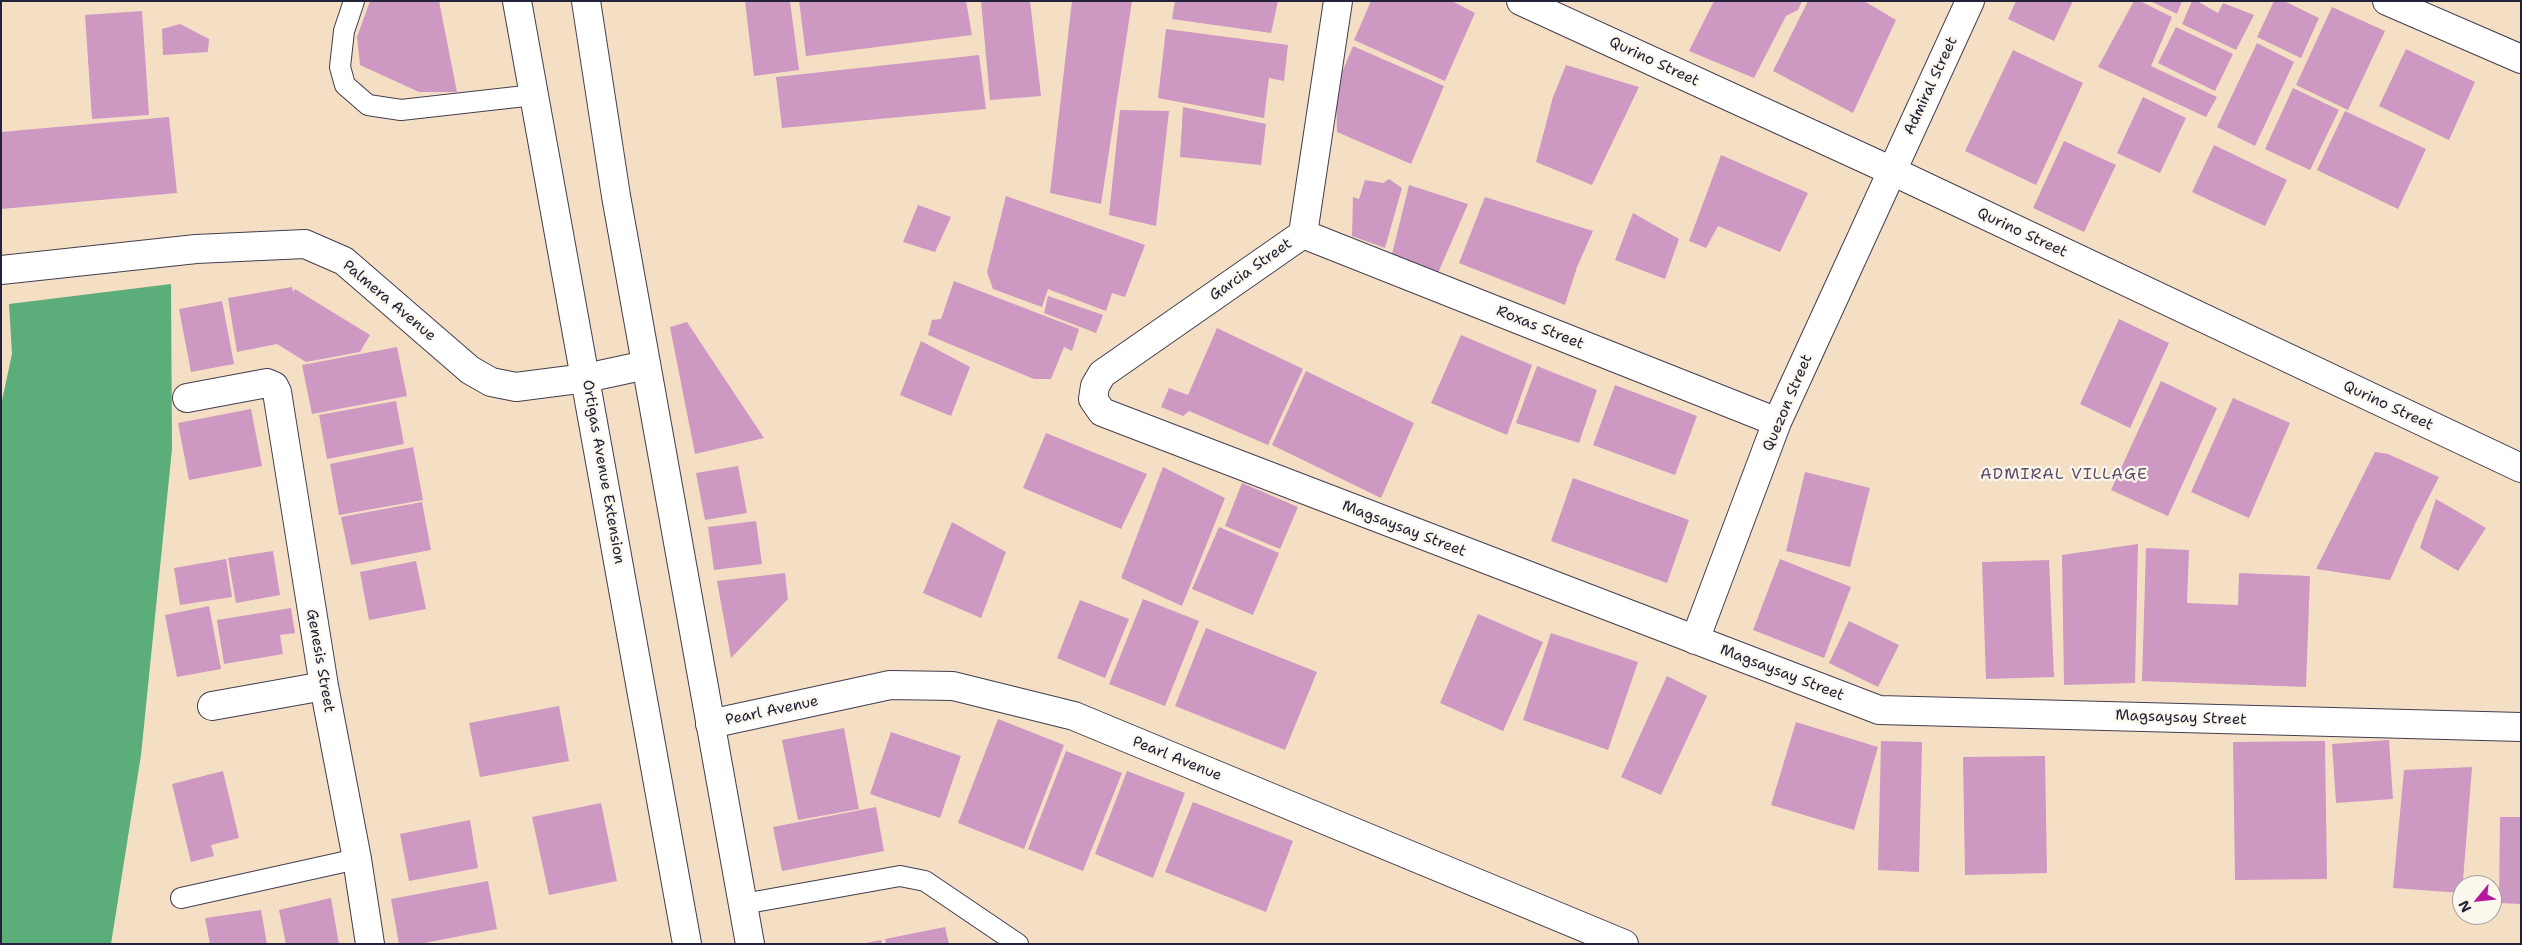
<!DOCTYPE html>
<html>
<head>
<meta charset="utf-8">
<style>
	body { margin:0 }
	#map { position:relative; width:2522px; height:945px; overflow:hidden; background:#f5dfc4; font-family:"Shantell Sans",sans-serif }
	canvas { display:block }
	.frame { position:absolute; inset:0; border:2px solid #22223b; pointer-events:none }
	.north { position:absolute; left:2452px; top:875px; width:50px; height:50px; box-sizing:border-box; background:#fbf7ec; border:1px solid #a4a2a5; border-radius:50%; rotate:242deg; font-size:14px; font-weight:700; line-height:20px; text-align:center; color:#22223b }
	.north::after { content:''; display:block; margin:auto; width:18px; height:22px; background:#b5179e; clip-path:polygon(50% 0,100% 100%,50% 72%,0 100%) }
</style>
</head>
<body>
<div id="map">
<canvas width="2522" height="945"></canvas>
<div class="frame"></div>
<div class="north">N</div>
</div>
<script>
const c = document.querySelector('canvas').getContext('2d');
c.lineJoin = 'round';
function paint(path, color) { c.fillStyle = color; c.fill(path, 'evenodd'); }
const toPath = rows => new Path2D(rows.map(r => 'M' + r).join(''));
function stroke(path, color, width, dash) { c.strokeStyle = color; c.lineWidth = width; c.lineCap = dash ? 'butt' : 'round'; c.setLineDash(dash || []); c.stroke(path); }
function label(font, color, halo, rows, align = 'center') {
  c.font = font + ' "Shantell Sans",sans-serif'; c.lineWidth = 4.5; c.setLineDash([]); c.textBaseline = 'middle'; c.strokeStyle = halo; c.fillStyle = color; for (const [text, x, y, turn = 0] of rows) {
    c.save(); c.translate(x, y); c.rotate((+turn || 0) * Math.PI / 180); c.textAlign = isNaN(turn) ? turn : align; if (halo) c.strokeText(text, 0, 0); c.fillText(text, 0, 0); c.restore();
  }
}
paint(toPath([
	[171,284,172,449,141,755,111,944,1,944,1,405,12,354,9,304]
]), '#5bad7a');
paint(toPath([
	[370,1,439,1,457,92,419,92,360,65,357,37],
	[745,1,790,1,799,70,754,76],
	[799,1,966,1,972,35,806,56],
	[981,1,1030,1,1041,96,990,100],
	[1072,1,1132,1,1101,204,1050,193],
	[1175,1,1278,1,1271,33,1172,19],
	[1371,1,1452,1,1475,13,1445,81,1354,40],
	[1714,1,1802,1,1798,10,1786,16,1754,78,1689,51],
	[1808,1,1864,1,1896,20,1853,113,1773,71],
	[2016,1,2073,1,2054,41,2008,19],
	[2134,1,2140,1,2172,17,2151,66,2217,97,2206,117,2098,67],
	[2150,1,2182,1,2177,14],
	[2192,1,2197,1,2218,13,2223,3,2254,15,2236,50,2182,24],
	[2274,1,2284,1,2319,18,2301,58,2257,37],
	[2332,7,2385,31,2348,110,2296,85],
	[142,11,149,115,92,119,85,15],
	[180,24,209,39,208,52,163,55,162,29],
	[2176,27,2233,54,2215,91,2158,63],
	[1166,29,1288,45,1284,81,1269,78,1264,118,1158,98],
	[2257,43,2294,62,2255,146,2217,127],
	[1353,46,1444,86,1411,164,1337,132,1336,87],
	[2406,49,2475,82,2449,140,2379,106],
	[2013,50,2083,83,2036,185,1965,151],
	[979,55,986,109,782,128,776,77],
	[1566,65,1639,87,1592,185,1536,162,1553,97],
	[2293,88,2339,110,2310,170,2265,149],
	[2143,97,2186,118,2160,173,2117,153],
	[1183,107,1266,124,1261,165,1180,157],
	[1120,110,1169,111,1156,226,1109,215],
	[2345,111,2426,149,2398,209,2317,170],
	[169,117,177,193,1,209,1,132],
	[2064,141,2116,165,2084,232,2033,208],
	[2214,145,2287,180,2265,226,2192,192],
	[1721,155,1808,193,1780,252,1718,226,1706,248,1689,241],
	[1389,179,1402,188,1385,248,1352,236,1353,197,1359,199,1365,180,1383,183],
	[1409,185,1468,204,1438,273,1392,254],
	[1006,196,1145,245,1125,297,1112,293,1106,311,1048,289,1042,307,993,289,987,272],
	[1485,197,1593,231,1577,267,1565,305,1459,263],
	[918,205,951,217,935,252,903,242],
	[1633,213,1679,239,1665,279,1615,260],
	[954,281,1079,329,1072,351,1064,347,1051,379,1034,379,928,335,932,320,941,319],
	[292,287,293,292,295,289,370,335,360,352,306,362,277,344,237,352,228,298],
	[1048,296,1103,315,1096,333,1044,313],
	[222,301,234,364,191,372,179,309],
	[2119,319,2169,343,2130,428,2080,404],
	[687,322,764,438,695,454,670,327],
	[1217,328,1303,369,1268,445,1189,411,1183,416,1161,407,1169,388,1188,395],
	[1461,335,1532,365,1507,435,1431,403],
	[921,341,970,367,951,416,900,395],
	[397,347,407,396,312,414,302,365],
	[1537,366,1597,390,1579,443,1516,423],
	[1306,371,1414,423,1381,498,1272,445],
	[2161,381,2217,408,2168,516,2111,490],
	[1615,385,1697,416,1675,475,1593,445],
	[2233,398,2290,423,2249,518,2191,492],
	[396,401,404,444,327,459,319,415],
	[251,409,262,466,189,480,178,423],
	[1046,433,1147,474,1121,529,1023,488],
	[413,447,423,500,339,515,330,464],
	[2375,452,2388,454,2439,477,2416,522,2390,580,2316,569],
	[738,466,747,513,705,520,696,473],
	[1163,467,1225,498,1182,606,1121,578],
	[1805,472,1870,488,1850,567,1786,551],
	[1573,478,1689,520,1667,583,1551,541],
	[1242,483,1298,507,1280,549,1225,526],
	[2436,499,2486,528,2458,571,2420,548],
	[422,502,431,550,351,565,341,517],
	[756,521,762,564,714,570,708,527],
	[952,522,1006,552,981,618,923,593],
	[1219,527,1279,553,1253,615,1192,589],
	[2138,544,2135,683,2064,685,2062,555],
	[2146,548,2189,550,2187,603,2238,605,2239,573,2310,576,2306,687,2142,681],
	[273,551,280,595,236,603,228,558],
	[226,559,232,597,180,605,174,568],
	[1780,559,1851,587,1824,658,1753,630],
	[2049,560,2054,677,1986,679,1982,562],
	[416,561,426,609,369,620,360,572],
	[785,573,788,599,731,658,717,581],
	[1143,599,1199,621,1165,706,1109,684],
	[1080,600,1129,619,1105,678,1057,658],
	[209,606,221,669,177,677,165,615],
	[291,608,295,633,280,635,283,654,224,664,217,620],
	[1478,614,1543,642,1503,731,1440,703],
	[1849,621,1899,645,1878,687,1829,663],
	[1206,628,1317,672,1285,750,1175,706],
	[1551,633,1638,662,1608,750,1523,720],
	[1667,676,1707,696,1661,795,1621,777],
	[559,706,569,761,480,777,469,723],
	[998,719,1064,745,1024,849,958,823],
	[1796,722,1878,747,1854,830,1771,805],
	[844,728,859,809,798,820,782,740],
	[891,732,961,756,940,818,870,794],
	[2389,740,2393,799,2336,803,2332,744],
	[1881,741,1922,742,1919,872,1878,870],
	[2325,741,2327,879,2235,880,2233,742],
	[1066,751,1122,773,1083,871,1028,849],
	[2045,756,2047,873,1965,875,1963,757],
	[2472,767,2462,893,2393,888,2404,770],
	[223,771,239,838,211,845,214,856,191,862,172,784],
	[1127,771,1185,793,1153,878,1095,854],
	[1193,802,1293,841,1266,912,1165,872],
	[601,803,617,881,549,895,532,817],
	[876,807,884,851,782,871,773,827],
	[2500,817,2521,817,2521,904,2499,903],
	[470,820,478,868,409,881,400,834],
	[488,881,497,929,419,944,399,944,391,899],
	[331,898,339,944,286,944,279,910],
	[261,910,267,944,210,944,205,918],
	[945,927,949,944,886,944,885,939],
	[881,940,882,944,866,944,866,943]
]), '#cd98c2');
const lane = toPath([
	[354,1,344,31,340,67,345,85,368,105,401,110,534,95],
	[181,898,357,859],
	[743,904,900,876,925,881,1018,944]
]);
const street = toPath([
	[1338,1,1303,234,1102,374,1095,386,1093,399,1102,412,1879,710,2521,727],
	[1521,1,1892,171,2521,468],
	[1303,234,1777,422],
	[1,270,196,249,305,244,344,261,470,370,491,382,516,387,586,378,646,365],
	[187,398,267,383,274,386,277,392,324,686,357,859,370,944],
	[1695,640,1777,422,1970,1],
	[212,706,324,686],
	[710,724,890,685,953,686,1074,716,1624,944]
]);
const secondary = toPath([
	[2387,1,2521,59]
]);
const primary = toPath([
	[517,1,687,944],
	[586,1,616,196,750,944]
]);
stroke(lane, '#423e50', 22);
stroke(street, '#423e50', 30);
stroke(secondary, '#423e50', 30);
stroke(primary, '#423e50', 30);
stroke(lane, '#fff', 20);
stroke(street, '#fff', 28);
stroke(secondary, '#fff', 28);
stroke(primary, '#fff', 28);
label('15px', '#22223b', '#fbf7ec', [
	["Qurino Street",1654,62,25],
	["Admiral Street",1931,86,-65],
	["Qurino Street",2022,233,25],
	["Garcia Street",1251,270,-35],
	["Palmera Avenue",389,301,40],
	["Roxas Street",1540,328,22],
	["Quezon Street",1788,403,-67],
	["Qurino Street",2388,406,25],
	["Ortigas Avenue Extension",603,472,80],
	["Magsaysay Street",1404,529,21],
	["Genesis Street",320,661,80],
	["Magsaysay Street",1782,673,21],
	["Pearl Avenue",772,711,-12],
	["Magsaysay Street",2181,718,2],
	["Pearl Avenue",1177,759,22]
]);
c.letterSpacing = '1px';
label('16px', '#5e4b6a', '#fbf7ec', [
	["ADMIRAL VILLAGE",2064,475]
]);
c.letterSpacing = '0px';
</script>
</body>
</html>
